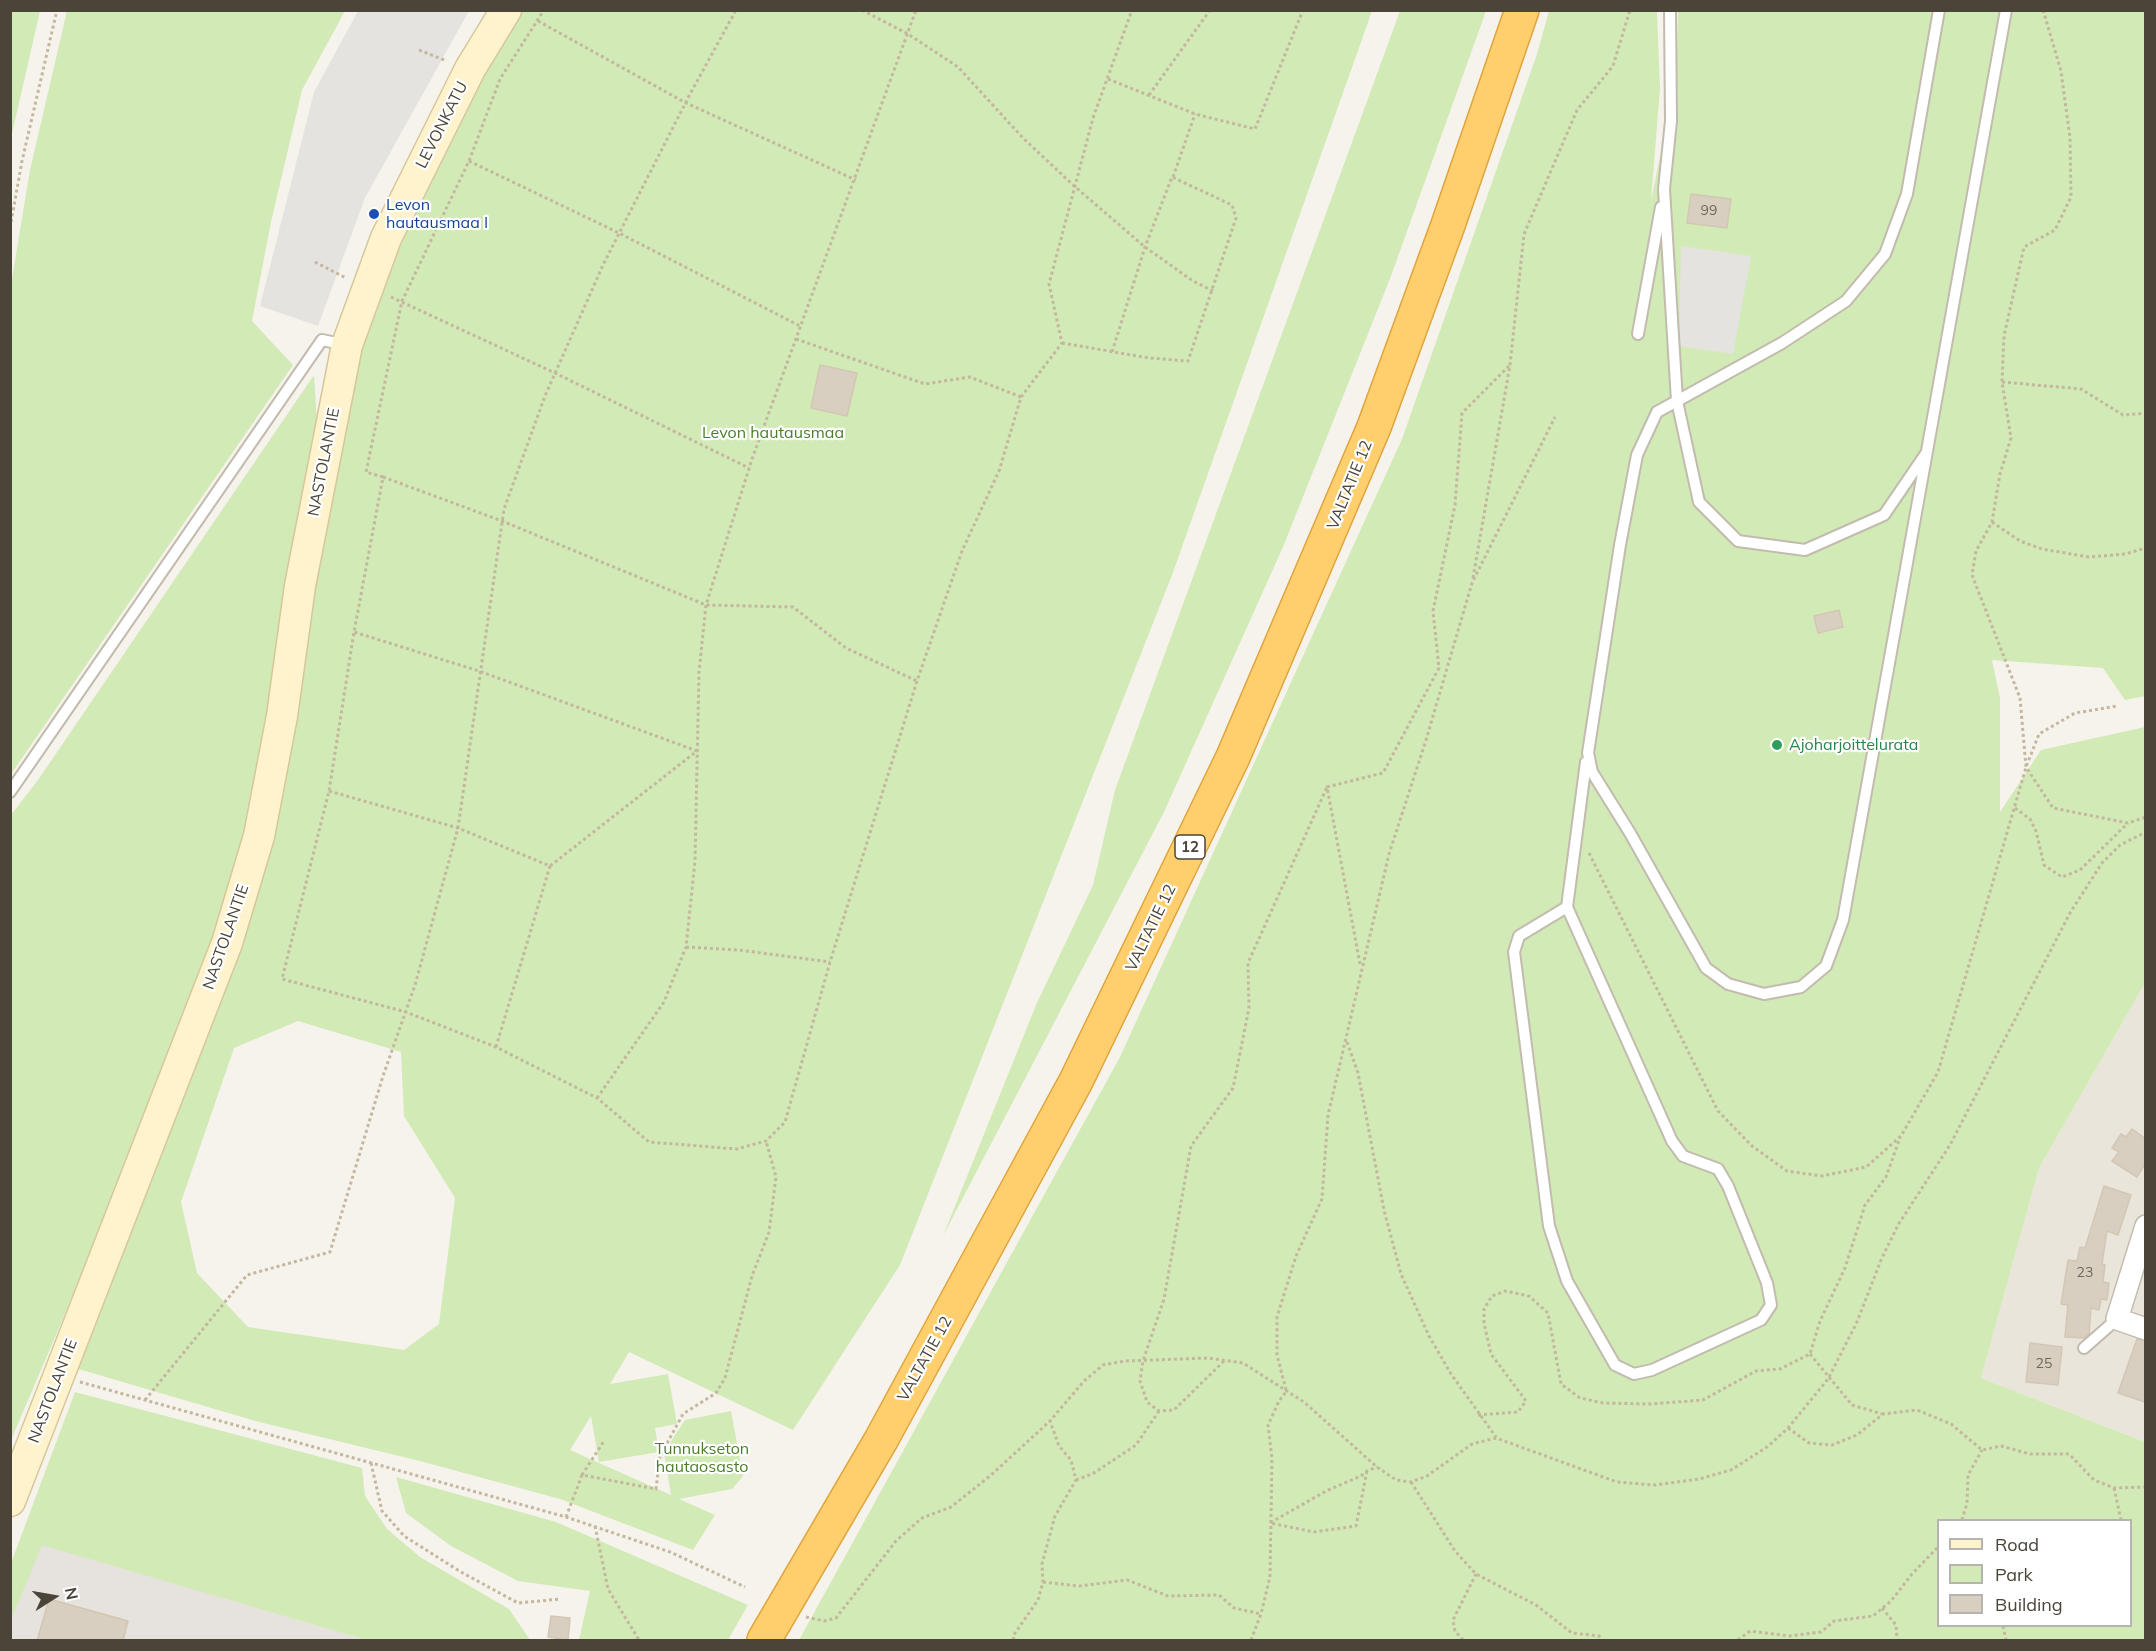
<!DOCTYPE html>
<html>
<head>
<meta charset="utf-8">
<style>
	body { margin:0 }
	#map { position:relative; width:2156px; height:1651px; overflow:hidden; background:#f6f3ec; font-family:Mulish,sans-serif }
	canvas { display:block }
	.frame { position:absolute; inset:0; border:12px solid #4b4439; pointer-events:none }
	.legend { position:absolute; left:1937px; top:1519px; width:195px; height:108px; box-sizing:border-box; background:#fff; border:2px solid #b7b4b0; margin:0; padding:8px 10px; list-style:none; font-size:18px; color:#4b4439 }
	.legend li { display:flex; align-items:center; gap:12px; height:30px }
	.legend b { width:30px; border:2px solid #b7b4b0 }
	.north { position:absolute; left:24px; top:1567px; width:60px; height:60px; -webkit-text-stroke:4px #fff; paint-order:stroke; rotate:79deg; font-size:16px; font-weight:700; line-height:24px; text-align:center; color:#4b4439 }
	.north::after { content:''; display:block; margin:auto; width:21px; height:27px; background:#4b4439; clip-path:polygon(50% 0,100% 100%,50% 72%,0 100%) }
</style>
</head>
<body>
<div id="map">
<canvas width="2156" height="1651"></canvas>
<div class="frame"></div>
<ul class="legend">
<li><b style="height:8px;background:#fff3cd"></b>Road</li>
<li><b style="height:16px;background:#d2eab5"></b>Park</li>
<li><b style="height:16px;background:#d8cfc1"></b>Building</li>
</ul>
<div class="north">N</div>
</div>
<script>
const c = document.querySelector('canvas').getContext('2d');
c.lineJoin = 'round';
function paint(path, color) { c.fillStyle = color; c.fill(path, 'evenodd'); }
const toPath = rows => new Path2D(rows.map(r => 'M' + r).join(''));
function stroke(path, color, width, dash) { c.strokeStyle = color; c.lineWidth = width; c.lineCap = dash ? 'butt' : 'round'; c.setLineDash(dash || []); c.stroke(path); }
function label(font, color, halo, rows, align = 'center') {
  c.font = font + ' Mulish,sans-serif'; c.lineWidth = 4.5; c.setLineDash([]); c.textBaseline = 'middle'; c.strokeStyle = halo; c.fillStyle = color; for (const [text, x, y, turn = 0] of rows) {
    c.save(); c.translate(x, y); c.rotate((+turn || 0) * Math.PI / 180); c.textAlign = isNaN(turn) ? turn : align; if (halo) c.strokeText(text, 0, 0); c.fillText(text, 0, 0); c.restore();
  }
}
paint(toPath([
	[2145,983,2145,1442,1981,1378,2039,1168]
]), '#eae5da');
paint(toPath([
	[41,1544,366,1640,11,1640,11,1620]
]), '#e6e2dd');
paint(toPath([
	[11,10,40,11,11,138,10,11],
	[67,11,345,11,302,90,271,222,252,321,293,365,11,774,11,285,30,170],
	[522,11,1372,11,1172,575,900,1265,793,1430,629,1352,610,1384,668,1374,677,1424,655,1428,659,1452,599,1462,591,1416,570,1450,671,1495,664,1452,685,1420,731,1411,743,1476,732,1489,679,1499,715,1515,693,1550,560,1499,420,1461,259,1422,75,1368,220,998,243,947,272,839,312,593,360,351,396,248,488,68],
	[298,1021,401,1052,404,1116,455,1198,439,1324,404,1350,248,1327,197,1273,181,1202,234,1048],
	[1400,11,1486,11,1391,276,1283,547,1164,812,943,1236,1036,1005,1093,885,1115,790],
	[1549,11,1657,11,1660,89,1651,201,1667,122,1675,120,1678,11,2145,11,2145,696,2125,700,2103,668,1992,660,2000,698,2000,812,2041,750,2145,727,2145,983,2039,1168,1981,1378,2145,1442,2145,1640,799,1640,1120,1057,1402,439,1537,54],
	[1938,1520,2130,1520,2130,1626,1938,1626],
	[314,375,318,438,248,833,217,936,115,1197,11,1440,11,815,38,780],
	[75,1392,362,1468,365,1496,387,1529,420,1557,509,1609,530,1640,366,1640,42,1545,11,1620,11,1563],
	[396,1477,556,1522,748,1605,728,1640,579,1640,590,1591,518,1581,451,1546,406,1513]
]), '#d2eab5');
paint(toPath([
	[358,11,469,11,365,198,318,326,260,306,314,92],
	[1681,246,1751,256,1733,354,1679,346]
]), '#e5e3e0');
const building = toPath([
	[1691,194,1731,199,1727,228,1687,223,1691,194],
	[820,365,857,373,847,416,811,408,820,365],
	[1839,610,1843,627,1818,633,1814,616,1839,610],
	[2132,1129,2145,1138,2145,1164,2137,1177,2112,1161,2119,1152,2112,1148,2121,1134,2126,1137,2132,1129],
	[2104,1186,2131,1195,2118,1235,2107,1231,2102,1264,2105,1265,2103,1282,2109,1283,2107,1300,2101,1299,2099,1310,2091,1308,2089,1334,2084,1338,2065,1337,2068,1305,2061,1304,2068,1260,2077,1261,2080,1247,2085,1248,2104,1186],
	[2137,1339,2145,1341,2145,1402,2118,1393,2137,1339],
	[2030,1343,2062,1347,2058,1385,2026,1382,2030,1343],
	[49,1599,128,1621,123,1641,37,1641,49,1599],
	[551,1616,570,1618,568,1640,548,1637,551,1616]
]);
paint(building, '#d8cfc1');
stroke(building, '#d3c7b4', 1.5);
const lane = toPath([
	[1670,10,1671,121,1664,189,1677,401,1699,502,1738,541,1805,550,1884,515,1927,452],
	[1939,10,1907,194,1885,254,1846,301,1782,343,1657,412,1637,455,1620,545,1588,753,1592,772,1630,833,1706,968,1728,984,1764,994,1801,987,1826,966,1843,920,2006,10],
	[1638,334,1661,207],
	[10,792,322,340,346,345],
	[1567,907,1519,936,1514,952,1549,1226,1567,1281,1615,1365,1634,1374,1652,1370,1761,1320,1771,1305,1767,1283,1728,1186,1718,1169,1683,1156,1672,1141,1567,907,1586,762],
	[2084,1348,2117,1319]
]);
const street = toPath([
	[2146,1226,2117,1319,2146,1329]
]);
const secondary = toPath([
	[10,1501,227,943,259,836,282,716,300,586,347,345,386,238,470,69,506,10]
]);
const highway = toPath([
	[764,1640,881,1440,1076,1081,1233,757,1374,427,1448,225,1522,10]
]);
stroke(lane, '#c2bbae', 14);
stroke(street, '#c2bbae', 24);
stroke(secondary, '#d6c79b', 33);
stroke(highway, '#e0a43c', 36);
stroke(toPath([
	[862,10,908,34,958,67,1023,138,1073,185,1145,247,1193,281,1213,291],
	[2043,10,2061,71,2070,138,2071,197,2055,230,2024,247,2004,336,2002,382,2011,438,2000,474,1992,522,1976,551,1972,575,2020,698,2026,767,2053,808,2128,823,2146,817],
	[538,21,686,103,856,180],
	[419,50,447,61],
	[1108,79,1195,114,1255,129,1303,10],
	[1149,95,1210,10],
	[469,161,619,233,800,326],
	[1173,177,1195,114],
	[10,228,22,161,57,10],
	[315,262,346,278],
	[391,297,555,373,749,468],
	[796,339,925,384,970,377,1021,397,999,471,962,551,917,681,830,962,785,1122,766,1141,737,1149,649,1142,597,1098,496,1047,406,1012,282,979,329,791,354,632,383,477,502,521,706,605,793,607,846,648,917,681],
	[1062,343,1149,358,1188,361,1236,218,1232,205,1172,177,1145,247,1112,352],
	[2002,382,2081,389,2123,415,2146,413],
	[1021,397,1062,343,1049,284,1093,118,1132,10],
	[383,477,366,472,402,301,469,161,500,79,544,10],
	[1992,522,2020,541,2042,549,2089,557,2125,554,2146,548],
	[1473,578,1510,365,1524,234,1577,110,1613,66,1630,10],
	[329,791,458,828,550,866,697,751,479,671,354,632],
	[2015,808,2030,819,2036,831,2044,865,2062,877,2080,870,2128,823],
	[1589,853,1718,1111,1752,1146,1787,1171,1822,1176,1866,1167,1901,1136,1938,1072,2026,767,2039,734,2075,713,2117,706],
	[686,947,739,950,830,962],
	[1360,964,1327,787,1383,773,1439,668,1433,611,1455,505,1462,413,1510,365],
	[1347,1042,1358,1073,1384,1210,1401,1274,1429,1336,1451,1374,1496,1437],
	[496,1047,550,866],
	[597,1098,664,1002,686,947,695,861,699,672,706,605,752,459,916,10],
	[1810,1354,1852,1405,1882,1414],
	[1224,1361,1174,1410,1159,1411,1147,1402,1140,1381,1143,1361,1164,1299,1191,1146,1233,1088,1249,1008,1248,963,1327,787],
	[80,1382,566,1517,670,1552,745,1587],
	[1286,1390,1277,1355,1277,1317,1296,1256,1322,1199,1328,1115,1389,854,1426,740,1472,583,1555,417],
	[145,1400,247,1275,330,1252,383,1076,415,985,458,828,504,509,545,396,603,265,689,96,736,10],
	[1478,1415,1518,1412,1526,1401,1491,1354,1484,1323,1484,1309,1492,1296,1505,1291,1529,1296,1548,1313,1561,1384,1580,1398,1603,1403,1650,1404,1703,1400,1756,1371,1780,1369,1810,1354,1820,1321,1845,1268,1865,1205,1886,1177,1900,1138],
	[1788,1428,1809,1443,1832,1445,1857,1435,1883,1414,1917,1410,1951,1424,1982,1450,2001,1446,2030,1454,2069,1454,2094,1480,2114,1488,2146,1487],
	[371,1463,382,1511,404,1536,461,1572,518,1603,561,1599],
	[1367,1471,1356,1526,1314,1532,1270,1523,1326,1491,1361,1476,1367,1471,1377,1467],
	[582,1475,604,1441],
	[1076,1480,1094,1473,1136,1445,1159,1411],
	[1411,1482,1455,1551,1476,1574,1536,1605,1572,1633,1599,1636,1602,1640],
	[2114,1488,2121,1520],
	[566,1517,582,1475,656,1489,660,1456,683,1414,716,1393,725,1378,752,1276,769,1232,776,1177,766,1141],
	[1962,1520,1967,1503,1968,1475,1982,1450],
	[595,1526,608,1589,639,1640],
	[1043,1582,1079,1586,1127,1580,1168,1596,1219,1595,1234,1608,1261,1614],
	[1882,1608,1896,1625,1897,1640],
	[806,1617,824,1621,836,1618,896,1541,922,1518,951,1507,990,1476,1050,1421,1084,1381,1103,1365,1125,1361,1208,1358,1243,1363,1304,1402,1377,1467,1396,1480,1411,1482,1427,1476,1472,1444,1496,1438,1617,1482,1655,1485,1699,1479,1731,1470,1767,1447,1788,1428,1828,1379,1857,1322,1881,1260,1898,1225,1950,1145,2070,913,2102,863,2120,845,2146,832],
	[2003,1626,2006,1640],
	[1014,1640,1013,1636,1038,1600,1043,1582,1042,1564,1055,1516,1076,1480,1071,1460,1059,1446,1050,1421],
	[1251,1640,1261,1614,1270,1577,1272,1459,1268,1425,1279,1401,1286,1392],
	[1463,1640,1455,1631,1453,1620,1476,1574],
	[1738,1640,1750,1631,1789,1636,1821,1632,1834,1621,1873,1616,1891,1601,1912,1574,1938,1547]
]), '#c4b79f', 3, [3, 3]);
stroke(lane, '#fff', 10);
stroke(street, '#fff', 21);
stroke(secondary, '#fff3cd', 30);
stroke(highway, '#ffcf6e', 33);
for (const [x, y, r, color] of [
	[374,214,6,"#1a4fb4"],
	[1777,745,6,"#2e9e5b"]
]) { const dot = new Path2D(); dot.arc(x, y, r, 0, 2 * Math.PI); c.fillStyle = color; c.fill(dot); stroke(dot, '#fff', 2); }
label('14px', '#6e675b', null, [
	["99",1709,211],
	["23",2085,1273],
	["25",2044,1364]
]);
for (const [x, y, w] of [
	[1190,847,30]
]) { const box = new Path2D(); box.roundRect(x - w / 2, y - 12, w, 24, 4.5); c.fillStyle = '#fff'; c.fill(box); stroke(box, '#4b4439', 1.5); }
label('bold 15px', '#4b4439', null, [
	["12",1190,847]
]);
label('16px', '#4b4439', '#fff', [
	["LEVONKATU",442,125,-63],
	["NASTOLANTIE",324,462,-79],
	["VALTATIE 12",1350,485,-68],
	["VALTATIE 12",1151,928,-64],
	["NASTOLANTIE",226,937,-71],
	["VALTATIE 12",925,1359,-61],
	["NASTOLANTIE",53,1391,-69]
]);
label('16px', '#164399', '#fff', [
	["Levon",386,205],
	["hautausmaa I",386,223]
], 'left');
label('16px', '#4a7f2a', '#fff', [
	["Levon hautausmaa",773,433],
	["Tunnukseton",702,1449],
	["hautaosasto",702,1467]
]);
label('16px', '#27864d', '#fff', [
	["Ajoharjoittelurata",1789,745]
], 'left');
</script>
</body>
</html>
